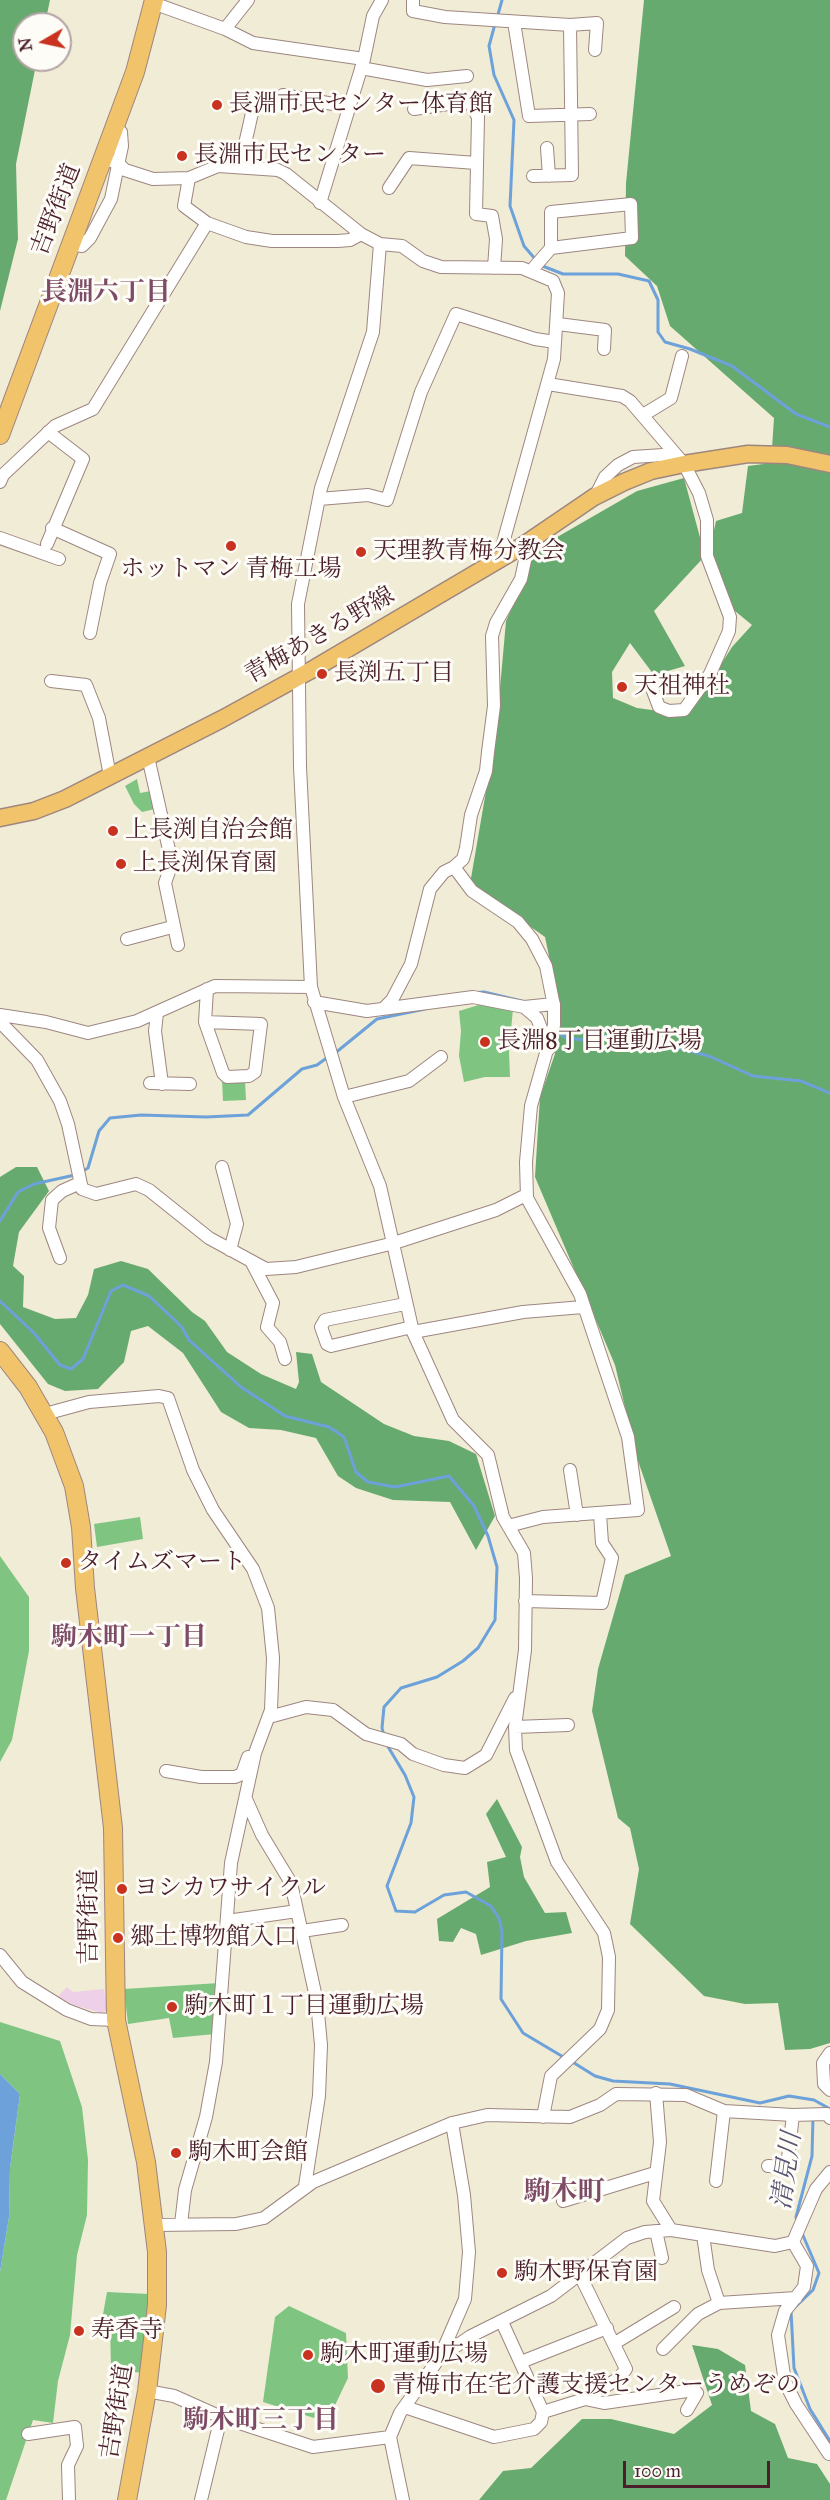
<!DOCTYPE html>
<html>
<head>
<meta charset="utf-8">
<style>
	body { margin:0 }
	#map { position:relative; width:830px; height:2500px; overflow:hidden; background:#f1ecd6; font-family:"IM FELL Great Primer",serif }
	canvas { display:block }
	.north { position:absolute; left:12px; top:12px; width:60px; height:60px; box-sizing:border-box; background:#fdfcf7; border:2px solid #b5a4a5; border-radius:50%; rotate:261deg; font-size:16px; font-weight:700; line-height:24px; text-align:center; color:#4a1f2b }
	.north::after { content:''; display:block; margin:auto; width:21px; height:27px; background:#c8321e; clip-path:polygon(50% 0,100% 100%,50% 72%,0 100%) }
	.scale { position:absolute; left:623px; top:2461px; width:147px; height:27px; box-sizing:border-box; border:3px solid #4a1f2b; border-top:0; padding-left:8px; font-size:18px; line-height:21px; white-space:nowrap; color:#4a1f2b; -webkit-text-stroke:4px #fdfcf7; paint-order:stroke }
</style>
</head>
<body>
<div id="map">
<canvas width="830" height="2500"></canvas>
<div class="north">N</div>
<div class="scale">100 m</div>
</div>
<script>
const c = document.querySelector('canvas').getContext('2d');
c.lineJoin = 'round';
function paint(path, color) { c.fillStyle = color; c.fill(path, 'evenodd'); }
const toPath = rows => new Path2D(rows.map(r => 'M' + r).join(''));
function stroke(path, color, width, dash) { c.strokeStyle = color; c.lineWidth = width; c.lineCap = dash ? 'butt' : 'round'; c.setLineDash(dash || []); c.stroke(path); }
function label(font, color, halo, rows, align = 'center') {
  c.font = font + ' "IM FELL Great Primer","Noto Serif JP",serif'; c.lineWidth = 6; c.setLineDash([]); c.textBaseline = 'middle'; c.strokeStyle = halo; c.fillStyle = color; for (const [text, x, y, turn = 0] of rows) {
    c.save(); c.translate(x, y); c.rotate((+turn || 0) * Math.PI / 180); c.textAlign = isNaN(turn) ? turn : align; if (halo) c.strokeText(text, 0, 0); c.fillText(text, 0, 0); c.restore();
  }
}
paint(toPath([
	[67,1987,73,1992,104,1989,107,2009,102,2013,73,2005,58,1996]
]), '#eed0e8');
paint(toPath([
	[137,779,140,793,151,791,155,809,142,812,134,804,125,786],
	[485,1003,513,1009,509,1052,510,1077,485,1077,464,1082,459,1056,461,1031,459,1011],
	[222,1080,245,1080,246,1100,223,1101],
	[140,1517,143,1539,97,1547,94,1524],
	[0,1556,29,1597,29,1651,12,1740,0,1762],
	[219,1983,215,2034,173,2038,169,2018,128,2024,124,1989],
	[0,2022,60,2041,82,2107,88,2160,87,2215,77,2255,70,2335,58,2381,53,2423,33,2420,6,2500,0,2500,0,2272,9,2217,10,2168,20,2094,0,2074],
	[107,2292,149,2294,145,2373,111,2370,110,2321,102,2320],
	[289,2306,346,2333,348,2378,327,2422,263,2402,275,2317]
]), '#7fc581');
paint(toPath([
	[0,0,50,0,45,24,24,24,24,60,37,60,16,164,18,239,0,311],
	[644,0,830,0,830,2043,810,2049,785,2050,778,2003,745,2004,704,1996,630,1924,639,1869,630,1828,618,1818,592,1711,598,1669,625,1575,671,1556,637,1458,615,1365,535,1177,540,1097,555,1054,559,1004,545,937,470,884,496,733,506,621,526,577,533,551,637,491,684,478,705,556,654,611,685,666,654,675,630,643,612,672,613,698,637,708,682,714,701,696,732,647,752,625,735,611,706,567,716,521,742,513,748,466,771,463,774,418,670,326,657,286,625,256,626,183],
	[16,1167,37,1167,49,1191,19,1232,13,1266,24,1276,23,1307,55,1319,76,1318,88,1295,94,1269,121,1261,148,1269,192,1312,205,1321,227,1352,261,1374,296,1389,299,1382,296,1352,312,1354,321,1382,384,1424,414,1436,449,1441,476,1454,495,1516,476,1550,450,1502,393,1500,356,1488,338,1476,316,1438,281,1430,249,1428,221,1412,183,1353,148,1326,131,1331,124,1362,98,1389,65,1391,48,1384,0,1324,0,1177],
	[497,1799,522,1847,520,1857,524,1877,545,1913,566,1912,572,1933,526,1941,481,1955,476,1934,461,1928,453,1942,439,1941,437,1919,490,1887,487,1862,506,1857,486,1814],
	[692,2345,718,2349,745,2365,751,2411,775,2424,788,2458,817,2464,830,2484,830,2500,479,2500,503,2471,531,2468,582,2419,611,2419,674,2434,712,2405]
]), '#67aa6f');
paint(toPath([
	[0,2074,20,2094,10,2168,9,2217,0,2272]
]), '#6da1d9');
stroke(toPath([
	[497,18,502,0],
	[495,24,489,46,494,75,514,120,510,206,524,246,536,260],
	[540,265,563,274,618,274,649,281,658,300,658,332,665,342,690,349,732,366,796,414,830,427],
	[469,993,484,992,526,1002],
	[557,1031,566,1038,595,1041,606,1036,634,1037,709,1056,753,1076,801,1081,830,1093],
	[334,1054,377,1019,425,1009],
	[83,1171,88,1168,99,1131,110,1118,141,1115,206,1117,248,1115,302,1069,317,1065,328,1057],
	[0,1221,18,1192,34,1184,75,1175],
	[0,1301,34,1333,60,1365,71,1369,83,1359,111,1291,123,1285,149,1296,181,1326,189,1340,241,1387,285,1416,329,1427,344,1437,356,1472,368,1482,395,1487,449,1476,474,1506,488,1536,497,1567,495,1620,478,1648,463,1661,437,1677,401,1688,384,1707,382,1728,384,1736],
	[387,1745,405,1775,414,1797,411,1823,387,1886,396,1911,415,1912,444,1895,466,1892,491,1906,499,1918,502,1932,501,1999,523,2033,565,2058],
	[571,2061,595,2076,613,2081,670,2084,760,2103,789,2096,814,2100,830,2109],
	[797,2222,796,2217,812,2156,813,2117],
	[802,2233,819,2273,813,2290,791,2311,794,2368,810,2409,830,2441]
]), '#6da1d9', 3);
const minor = toPath([
	[413,0,413,11,445,17,570,25,597,23,595,50],
	[153,3,225,29,253,43,364,59],
	[514,22,529,116,590,114],
	[225,29,248,0],
	[361,68,427,80,467,76],
	[283,95,350,107],
	[414,109,469,101,478,117,476,214,492,216,496,239,494,268],
	[547,148,549,176],
	[103,158,119,164,125,170,153,179,189,178,218,166,278,170,286,174,361,234],
	[240,166,252,113],
	[533,176,572,175,570,25],
	[189,178,184,206,207,223,246,237,272,241,338,241,350,240,361,234,380,244,402,246,423,261,441,267,522,268,553,281,558,293,554,359,503,543,506,554],
	[389,188,409,158,476,163],
	[320,203,364,59,373,16,382,0],
	[70,244,82,246,90,238,111,199,122,146,121,132,115,127],
	[380,244,373,332,321,488,298,604,300,767,311,987,344,1097,380,1186,413,1332,453,1420,488,1455,503,1517,524,1553,526,1578,525,1650,515,1727,516,1750,557,1862,604,1933,609,1957,608,2010,600,2029,551,2076,543,2117],
	[531,271,551,248,632,238,631,204,551,212,551,248],
	[558,324,605,330,604,349],
	[548,384,622,396,630,401,684,464,699,493,707,520,707,556,730,617,729,631,710,674,684,710,669,711,659,707,653,691],
	[643,415,671,398,682,356],
	[0,482,3,475,55,426,93,409,207,223],
	[595,497,605,477,618,465,633,457,663,455,680,462],
	[319,499,368,495,387,500,421,392,456,314,535,339,555,342],
	[52,528,110,554,100,583,90,633],
	[0,538,59,559],
	[47,544,83,459,48,432],
	[51,681,86,685,99,718,110,776],
	[148,757,172,863,165,883,178,945],
	[454,867,472,891,518,922,532,939,546,966,554,1006,554,1025,531,1106,526,1162,527,1198,580,1294,628,1437,638,1510,543,1517,508,1526],
	[127,939,172,927],
	[314,1002,367,1011,473,997,524,1007,554,1004],
	[524,1007,537,1018,549,1049],
	[383,1009,392,1000,411,964,430,889,444,872,454,867,463,859,466,848,471,815,486,771,488,752,494,706,492,636,496,623,521,579,526,556,522,546],
	[157,1013,155,1031,162,1084],
	[0,1015,46,1022,88,1033,137,1021,215,986,311,987],
	[0,1022,37,1060,60,1101,68,1124,82,1189,96,1194,136,1184,149,1190,209,1238,266,1269,296,1267,394,1243,496,1210,526,1195],
	[205,1022,261,1024,255,1072,249,1076,227,1077,223,1073,205,1022,207,989],
	[150,1083,190,1084],
	[344,1097,409,1081,441,1057],
	[222,1167,237,1224,230,1250],
	[60,1258,49,1228,52,1200,62,1191,80,1183],
	[251,1261,273,1303,267,1327,280,1342,285,1359],
	[405,1304,325,1320,321,1327,327,1344,331,1346,412,1327],
	[413,1332,523,1312,583,1307],
	[45,1414,89,1402,159,1396,168,1398,193,1470,213,1510,253,1569,268,1608,273,1658,271,1710,255,1753,231,1863,216,2062,206,2117,185,2190,181,2224],
	[570,1470,577,1515],
	[525,1601,602,1603,612,1558,602,1543,600,1514],
	[269,1717,306,1707,333,1710,366,1734,401,1744,413,1754,444,1765,465,1768,486,1755,515,1698],
	[515,1727,568,1725],
	[166,1771,201,1777,235,1777,242,1774,248,1757],
	[246,1799,262,1835,291,1883,317,2002,321,2045,319,2096,305,2186],
	[227,1921,297,1911],
	[302,1931,342,1925],
	[0,1955,22,1982,67,2010,91,2019,116,2020],
	[830,2053,823,2063,824,2084,830,2090],
	[656,2093,660,2142,653,2201,671,2230],
	[768,2166,787,2167,793,2115],
	[716,2181,724,2111],
	[563,2201,655,2173],
	[155,2225,236,2224,264,2218,313,2182,452,2123,487,2115,570,2117,600,2105,616,2094,686,2095,724,2111,793,2115,827,2114,830,2118],
	[656,2231,662,2258],
	[703,2235,708,2270,719,2303],
	[793,2242,807,2266,804,2287,785,2311,778,2335,785,2382,796,2404,829,2454],
	[502,2322,543,2412,585,2399,619,2378,626,2369,580,2275],
	[615,2343,674,2307],
	[663,2349,698,2314,719,2303,796,2298],
	[440,2357,465,2299,469,2252,464,2195,452,2123],
	[521,2362,607,2328],
	[147,2391,174,2396,221,2417,313,2447,390,2437,400,2413,440,2357,471,2336,551,2296,627,2238,645,2232,671,2230,775,2246,793,2242,816,2189,830,2172],
	[585,2399,604,2403,694,2390,697,2393,687,2410],
	[405,2407,494,2437,534,2429,541,2422,543,2412],
	[28,2434,75,2427,77,2446,68,2465,69,2500],
	[390,2437,403,2500],
	[201,2500,221,2417]
]);
const major = toPath([
	[0,818,34,811,65,799,222,719,315,668,522,546,594,497,624,482,651,471,684,464,748,454,787,455,830,464]
]);
const highway = toPath([
	[0,435,135,72,154,0],
	[0,1351,28,1387,54,1432,74,1486,81,1527,85,1588,113,1828,116,2020,146,2162,157,2252,157,2305,147,2391,127,2500]
]);
stroke(minor, '#9e8680', 14);
stroke(major, '#9e8680', 19);
stroke(highway, '#9e8680', 20);
stroke(minor, '#fff', 12);
stroke(major, '#f1c36a', 16);
stroke(highway, '#f1c36a', 18);
for (const [x, y, r, color] of [
	[217,105,6,"#c8321e"],
	[182,156,6,"#c8321e"],
	[231,546,6,"#c8321e"],
	[361,552,6,"#c8321e"],
	[322,674,6,"#c8321e"],
	[622,687,6,"#c8321e"],
	[113,831,6,"#c8321e"],
	[121,864,6,"#c8321e"],
	[485,1042,6,"#c8321e"],
	[66,1563,6,"#c8321e"],
	[122,1889,6,"#c8321e"],
	[118,1938,6,"#c8321e"],
	[172,2007,6,"#c8321e"],
	[176,2153,6,"#c8321e"],
	[502,2273,6,"#c8321e"],
	[79,2331,6,"#c8321e"],
	[308,2355,6,"#c8321e"],
	[378,2386,8,"#c8321e"]
]) { const dot = new Path2D(); dot.arc(x, y, r, 0, 2 * Math.PI); c.fillStyle = color; c.fill(dot); stroke(dot, '#fdfcf7', 2); }
label('24px', '#4a1f2b', '#fdfcf7', [
	["長淵市民センター体育館",229,105],
	["長淵市民センター",194,156],
	["天理教青梅分教会",373,552],
	["ホットマン 青梅工場",231,570,"center"],
	["長渕五丁目",334,674],
	["天祖神社",634,687],
	["上長渕自治会館",125,831],
	["上長渕保育園",133,864],
	["長淵8丁目運動広場",497,1042],
	["タイムズマート",78,1563],
	["ヨシカワサイクル",134,1889],
	["郷土博物館入口",130,1938],
	["駒木町１丁目運動広場",184,2007],
	["駒木町会館",188,2153],
	["駒木野保育園",514,2273],
	["寿香寺",91,2331],
	["駒木町運動広場",320,2355],
	["青梅市在宅介護支援センターうめぞの",392,2386]
], 'left');
label('24px', '#4a1f2b', '#fdfcf7', [
	["吉野街道",57,210,-69],
	["青梅あきる野線",320,636,-30],
	["吉野街道",90,1917,-90],
	["吉野街道",118,2412,-81]
]);
label('bold 26px', '#7d4b66', '#fdfcf7', [
	["長淵六丁目",106,294],
	["駒木町一丁目",129,1639],
	["駒木町三丁目",261,2422]
]);
label('italic 26px', '#585371', '#fdfcf7', [
	["清見川",788,2171,-82]
]);
label('bold 27px', '#7d4b66', '#fdfcf7', [
	["駒木町",564,2193]
]);
</script>
</body>
</html>
